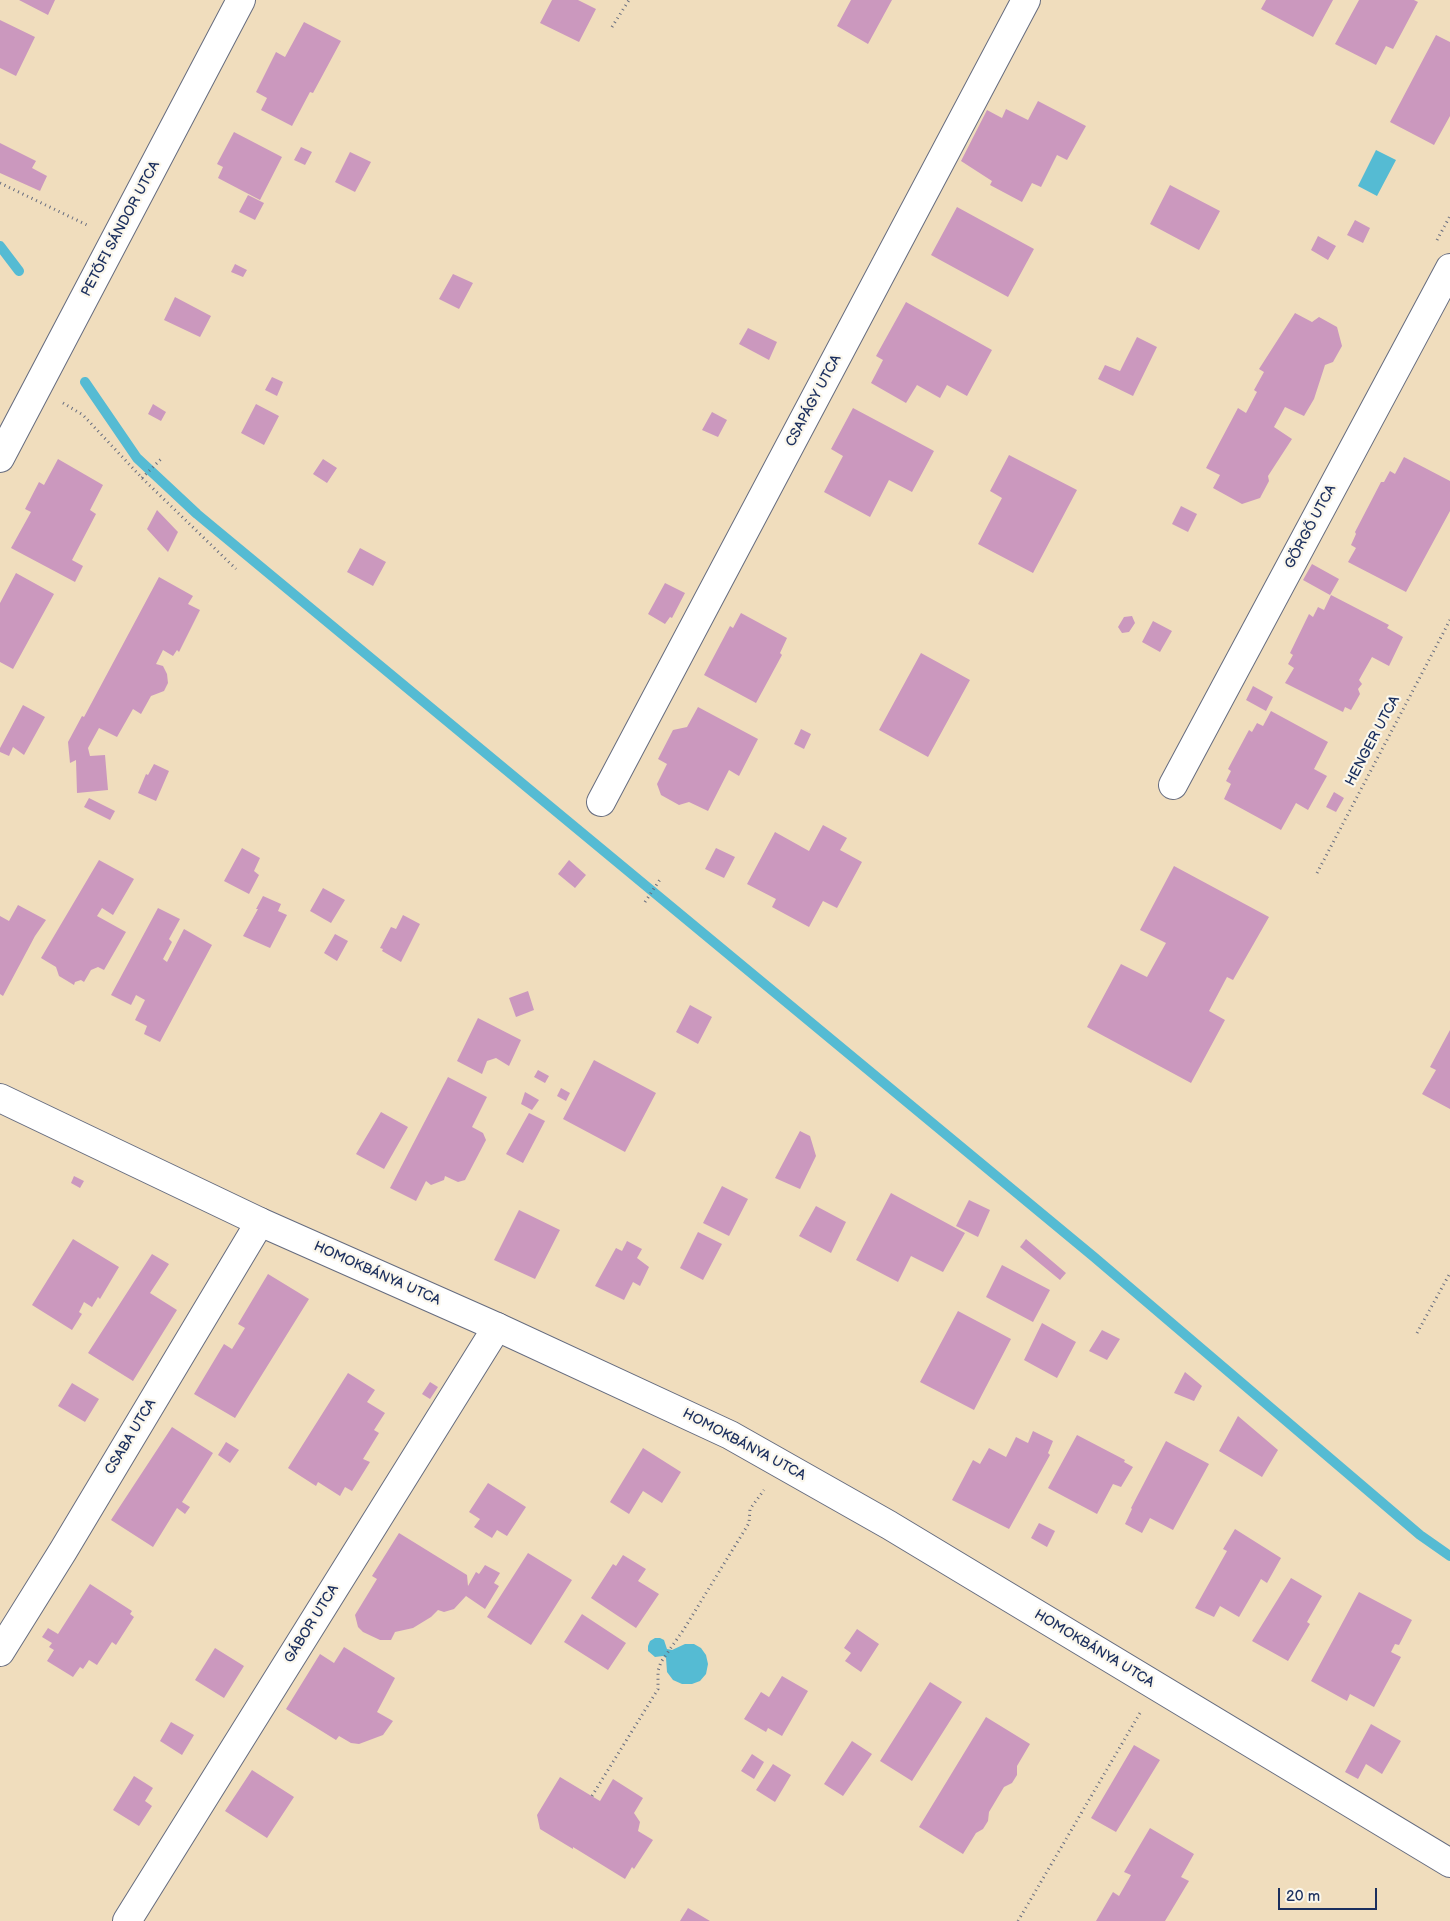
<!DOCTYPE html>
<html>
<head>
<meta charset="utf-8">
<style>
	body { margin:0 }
	#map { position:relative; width:1450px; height:1921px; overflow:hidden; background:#f0ddbd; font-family:"Balsamiq Sans",sans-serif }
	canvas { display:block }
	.scale { position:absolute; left:1278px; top:1888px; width:99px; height:22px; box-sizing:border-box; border:2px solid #1b2f5e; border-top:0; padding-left:6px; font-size:15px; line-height:18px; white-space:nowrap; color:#1b2f5e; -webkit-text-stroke:4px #fbf7ec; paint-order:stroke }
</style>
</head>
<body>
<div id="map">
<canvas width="1450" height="1921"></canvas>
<div class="scale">20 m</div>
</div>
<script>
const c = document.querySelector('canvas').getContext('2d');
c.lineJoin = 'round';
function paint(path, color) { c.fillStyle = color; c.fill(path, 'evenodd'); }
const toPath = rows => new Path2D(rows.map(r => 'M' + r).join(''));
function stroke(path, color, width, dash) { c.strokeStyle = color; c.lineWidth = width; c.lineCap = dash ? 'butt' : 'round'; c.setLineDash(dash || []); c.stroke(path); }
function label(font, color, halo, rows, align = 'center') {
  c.font = font + ' "Balsamiq Sans",sans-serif'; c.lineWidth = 4.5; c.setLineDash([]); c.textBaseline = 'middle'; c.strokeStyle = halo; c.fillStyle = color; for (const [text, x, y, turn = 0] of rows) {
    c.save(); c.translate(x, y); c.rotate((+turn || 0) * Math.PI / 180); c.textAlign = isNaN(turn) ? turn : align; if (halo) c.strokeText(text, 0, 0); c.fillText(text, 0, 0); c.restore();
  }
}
paint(toPath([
	[1376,150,1396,160,1377,196,1358,186],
	[655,1638,660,1638,664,1640,667,1649,672,1650,685,1644,694,1644,701,1648,706,1655,708,1664,706,1674,700,1681,692,1684,682,1684,673,1680,667,1672,666,1658,663,1656,655,1657,648,1651,648,1646,650,1641]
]), '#55bbd3');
stroke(toPath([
	[0,246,19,271],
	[85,382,137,458,197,514,1094,1257,1420,1535,1450,1556]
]), '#55bbd3', 10);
paint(toPath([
	[19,0,55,0,48,15],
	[552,0,578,0,596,9,579,42,540,23],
	[851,0,892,0,868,44,837,26],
	[1266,0,1333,0,1313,37,1261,9],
	[1359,0,1414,0,1418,2,1393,49,1386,46,1376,65,1335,44],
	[0,20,35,37,16,76,0,68],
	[304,22,341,41,313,93,310,92,292,126,261,110,267,98,256,92,276,52,285,57],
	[1436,35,1450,42,1450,116,1434,145,1390,122],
	[1038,101,1086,126,1067,160,1057,155,1041,187,1032,183,1022,202,990,185,992,181,961,161,987,110,1002,118,1006,109,1028,120],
	[234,132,282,157,260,200,218,178,223,167,217,164],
	[0,143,36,161,32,168,47,176,40,191,0,173],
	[301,147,312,152,305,165,294,160],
	[350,152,371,162,355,192,335,182],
	[1170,185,1220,211,1199,250,1150,224],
	[248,195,264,203,255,220,239,212],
	[957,207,1034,249,1008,297,931,255],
	[1355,220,1370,228,1363,243,1347,235],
	[1318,236,1336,246,1328,260,1311,250],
	[235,264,247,270,243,277,231,272],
	[453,274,473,283,459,309,439,299],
	[175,297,211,316,200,337,164,320],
	[906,302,992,350,967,396,947,385,940,398,917,385,906,403,871,383,883,360,876,356],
	[1295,313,1312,322,1319,317,1337,327,1342,346,1333,362,1325,365,1314,399,1304,416,1285,407,1274,427,1292,439,1268,476,1269,481,1260,498,1242,504,1213,488,1220,475,1206,468,1238,408,1246,413,1257,392,1254,390,1264,372,1259,369],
	[748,328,777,342,769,360,739,344],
	[1137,337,1157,347,1133,396,1098,379,1105,365,1120,371],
	[272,377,283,382,277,396,265,390],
	[153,404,166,412,161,421,148,414],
	[256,404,279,416,264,445,241,433],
	[853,408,934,451,912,492,889,480,870,517,824,492,843,456,831,449],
	[712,412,727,420,718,437,702,430],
	[1009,455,1077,490,1033,573,978,544,1002,498,990,491],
	[1404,457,1450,481,1450,511,1406,592,1348,562,1356,548,1351,545,1356,534,1355,532,1381,482,1384,482,1390,471,1395,474],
	[58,459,103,485,90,510,96,514,72,560,83,566,75,582,11,548,31,512,25,509,39,482,44,485],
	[323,459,337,468,327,483,313,474],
	[1181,506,1197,514,1188,532,1172,524],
	[157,510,178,532,168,552,147,529],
	[360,548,386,562,373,586,347,572],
	[1312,564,1339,579,1330,595,1303,580],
	[16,573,54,594,13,669,0,662,0,603],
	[159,577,193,596,188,604,200,610,179,652,177,650,173,656,163,650,156,664,163,666,167,674,168,683,164,691,151,696,141,714,133,709,117,737,99,728,88,748,90,756,105,755,108,790,77,793,76,760,70,763,68,742,82,716,84,717],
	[665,583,685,593,672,618,670,617,665,624,648,614],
	[1331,595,1389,625,1387,628,1403,637,1389,666,1372,657,1359,680,1362,684,1358,689,1360,694,1351,710,1345,707,1343,712,1285,683,1294,668,1288,664,1293,655,1290,653,1309,614,1313,617,1318,607,1324,610],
	[741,613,787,638,780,653,782,655,756,703,704,675,730,626,733,628],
	[1132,616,1135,623,1129,632,1122,633,1118,627,1124,617],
	[1153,621,1172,631,1160,652,1142,642],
	[921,653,970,680,928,757,879,730],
	[1253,686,1273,697,1266,711,1246,700],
	[23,705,45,717,24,755,13,747,9,756,0,752,0,748],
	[698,707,758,739,739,776,729,770,708,811,689,802,679,805,661,795,657,784,667,764,658,759,673,730,687,727],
	[1271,711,1328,742,1314,769,1327,776,1308,810,1296,803,1281,830,1224,799,1231,784,1226,781,1231,771,1228,769,1249,730,1252,732,1257,723,1263,726],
	[801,729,811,734,804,749,794,744],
	[154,764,169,771,156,801,138,793,146,774,148,775],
	[1334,792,1344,798,1336,812,1326,807],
	[89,798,115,811,110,820,84,807],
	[823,825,847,838,840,850,862,862,837,908,823,901,809,927,772,907,776,899,747,884,775,832,809,851],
	[242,848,260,858,254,871,259,875,249,894,224,881],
	[716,848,735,857,724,878,705,869],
	[99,860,134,879,113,915,102,908,97,916,126,932,104,970,98,967,91,970,84,982,81,980,75,982,74,985,59,976,56,967,41,958],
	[569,860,586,875,575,888,558,874],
	[1174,866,1269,917,1233,980,1227,977,1209,1011,1225,1020,1191,1083,1087,1027,1121,964,1147,977,1166,943,1140,930],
	[323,888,345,900,331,923,310,911],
	[263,896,281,904,278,911,287,915,270,948,243,936,258,909,256,909],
	[18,905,46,920,35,936,3,996,0,994,0,916,9,921],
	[158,908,180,919,169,939,172,942,163,959,167,962,184,929,212,945,160,1042,144,1034,147,1026,135,1020,145,1000,136,995,131,1005,111,995],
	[403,915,420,924,401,962,382,951,383,949,380,948,391,927,396,929],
	[335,934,348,941,337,961,324,953],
	[528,991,534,1010,516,1017,509,998],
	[690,1005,712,1017,698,1044,676,1032],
	[478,1018,521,1040,509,1066,496,1058,487,1061,482,1074,457,1061],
	[1450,1030,1450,1109,1422,1094,1436,1070,1430,1067],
	[594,1060,656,1093,625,1152,563,1119],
	[538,1070,549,1076,545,1083,534,1077],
	[448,1077,487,1097,472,1127,483,1133,486,1140,465,1180,458,1182,445,1176,444,1180,431,1185,426,1181,416,1201,390,1188],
	[561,1088,570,1093,566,1101,557,1096],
	[525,1092,539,1100,532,1110,521,1104],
	[381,1112,408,1127,384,1169,356,1154],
	[529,1113,545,1121,523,1163,506,1154],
	[800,1131,810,1136,816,1156,800,1189,775,1178],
	[74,1176,84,1181,80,1188,71,1183],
	[722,1186,748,1199,729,1236,703,1223],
	[891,1193,965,1233,943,1272,911,1256,898,1282,856,1260],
	[969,1200,990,1210,978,1237,956,1226],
	[816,1206,846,1222,831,1253,799,1236],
	[519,1210,560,1230,535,1279,494,1260],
	[698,1232,722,1244,703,1280,680,1268],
	[73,1239,119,1267,100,1299,98,1297,92,1307,84,1302,79,1312,82,1314,72,1330,32,1305],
	[1026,1239,1066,1273,1060,1280,1020,1247],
	[627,1241,642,1249,637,1258,649,1267,640,1286,633,1282,624,1300,595,1286,616,1248,622,1251],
	[152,1254,169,1264,150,1293,177,1310,133,1381,88,1353],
	[1002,1265,1050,1290,1033,1322,986,1297],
	[268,1274,309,1299,235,1418,194,1394,224,1344,232,1349,245,1328,238,1324],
	[958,1311,1011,1339,974,1410,920,1382],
	[1042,1323,1076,1342,1057,1378,1024,1360],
	[1102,1330,1120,1339,1107,1360,1089,1351],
	[1185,1372,1202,1386,1194,1401,1174,1393],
	[348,1373,375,1390,367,1402,385,1413,374,1430,379,1433,363,1459,370,1462,352,1491,345,1487,340,1496,318,1482,316,1486,288,1468],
	[430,1382,438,1387,430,1399,422,1394],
	[72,1383,99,1399,85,1422,58,1406],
	[1238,1416,1278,1450,1262,1477,1219,1451],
	[172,1427,213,1453,182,1502,190,1507,185,1514,177,1508,153,1547,111,1520],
	[1033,1431,1053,1441,1048,1453,1050,1455,1009,1529,952,1500,973,1460,980,1464,989,1448,1006,1457,1016,1437,1028,1443],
	[1077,1435,1125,1460,1124,1462,1133,1467,1121,1487,1113,1484,1097,1514,1048,1488],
	[1166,1441,1209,1464,1173,1530,1150,1518,1142,1533,1125,1524,1132,1509,1131,1508],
	[226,1442,239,1450,230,1463,218,1455],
	[643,1448,681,1472,662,1503,643,1491,629,1514,610,1502],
	[488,1483,526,1507,507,1536,497,1530,492,1538,474,1527,480,1519,469,1512],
	[1039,1523,1055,1531,1047,1547,1031,1538],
	[1235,1529,1281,1558,1267,1583,1261,1579,1239,1617,1220,1606,1214,1617,1195,1608,1227,1551,1223,1549],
	[399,1533,467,1575,468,1586,476,1572,479,1574,485,1565,500,1573,494,1583,499,1586,485,1609,466,1596,454,1609,444,1612,438,1610,431,1617,413,1628,395,1632,391,1640,380,1640,363,1632,358,1627,355,1615,377,1579,372,1576],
	[528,1553,572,1580,531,1645,487,1617],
	[623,1555,646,1569,638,1581,659,1594,636,1628,591,1598,613,1564,616,1566],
	[1291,1578,1322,1596,1307,1622,1310,1624,1288,1661,1252,1641],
	[90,1584,132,1611,130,1614,134,1617,116,1645,112,1642,97,1665,89,1660,83,1669,80,1667,73,1677,47,1661,54,1650,49,1647,52,1643,42,1637,48,1628,58,1634],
	[1359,1592,1412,1620,1399,1645,1395,1644,1391,1652,1401,1657,1374,1707,1350,1694,1347,1701,1311,1681],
	[582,1614,626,1643,608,1670,564,1642],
	[857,1629,879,1644,861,1672,845,1661,851,1653,844,1648],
	[344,1647,395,1678,377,1712,393,1721,383,1735,359,1744,351,1743,339,1736,336,1740,286,1709,320,1654,334,1663],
	[215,1648,244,1666,224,1698,195,1680],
	[782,1676,808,1691,782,1736,768,1728,766,1732,744,1719,761,1692,769,1697],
	[930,1682,962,1702,912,1781,880,1761],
	[986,1717,1030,1744,1017,1766,1017,1775,1012,1783,1004,1787,989,1812,988,1821,983,1829,976,1833,963,1854,919,1827],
	[171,1722,194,1735,182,1755,160,1741],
	[1371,1724,1401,1741,1382,1774,1366,1764,1358,1779,1345,1772],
	[852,1741,872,1754,843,1796,824,1784],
	[1134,1745,1160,1760,1116,1832,1091,1818],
	[752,1754,764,1762,754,1779,741,1771],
	[773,1764,791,1775,775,1802,756,1790],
	[252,1770,294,1797,267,1838,225,1811],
	[134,1776,153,1788,145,1801,152,1806,139,1826,113,1810],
	[560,1777,600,1801,613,1779,643,1798,634,1813,640,1822,638,1831,653,1840,634,1869,632,1867,625,1879,573,1847,573,1849,540,1829,537,1815],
	[1150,1828,1194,1854,1181,1877,1189,1881,1165,1921,1096,1921,1113,1892,1119,1896,1131,1875,1124,1872],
	[688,1908,710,1921,680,1921]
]), '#cb98be');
const minor = toPath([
	[1173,785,1450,268],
	[601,802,1026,0],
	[0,1652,63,1551,260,1222],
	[127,1921,497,1327]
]);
const tertiary = toPath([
	[0,458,241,0],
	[0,1098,260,1222,497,1327,730,1435,889,1525,1450,1863]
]);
stroke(minor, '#666c7f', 30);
stroke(tertiary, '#666c7f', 30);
stroke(toPath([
	[612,27,629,0],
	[0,183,87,225],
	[1437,240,1450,216],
	[63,403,83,415,142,478,236,569],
	[142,478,161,459],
	[1317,873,1450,620],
	[645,902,661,878],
	[1417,1333,1450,1273],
	[592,1796,658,1689,658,1671,661,1662,684,1629,749,1523,750,1509,764,1490],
	[1018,1921,1140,1713]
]), '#666c7f', 3, [1, 4]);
stroke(minor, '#fff', 28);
stroke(tertiary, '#fff', 28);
label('14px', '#1b2f5e', '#fbf7ec', [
	["PETŐFI SÁNDOR UTCA",121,229,-62],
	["CSAPÁGY UTCA",814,401,-62],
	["GÖRGŐ UTCA",1311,527,-62],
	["HENGER UTCA",1373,741,-62],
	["HOMOKBÁNYA UTCA",377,1274,24],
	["CSABA UTCA",131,1437,-59],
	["HOMOKBÁNYA UTCA",744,1445,28],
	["GÁBOR UTCA",312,1624,-58],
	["HOMOKBÁNYA UTCA",1094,1649,31]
]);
</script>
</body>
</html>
